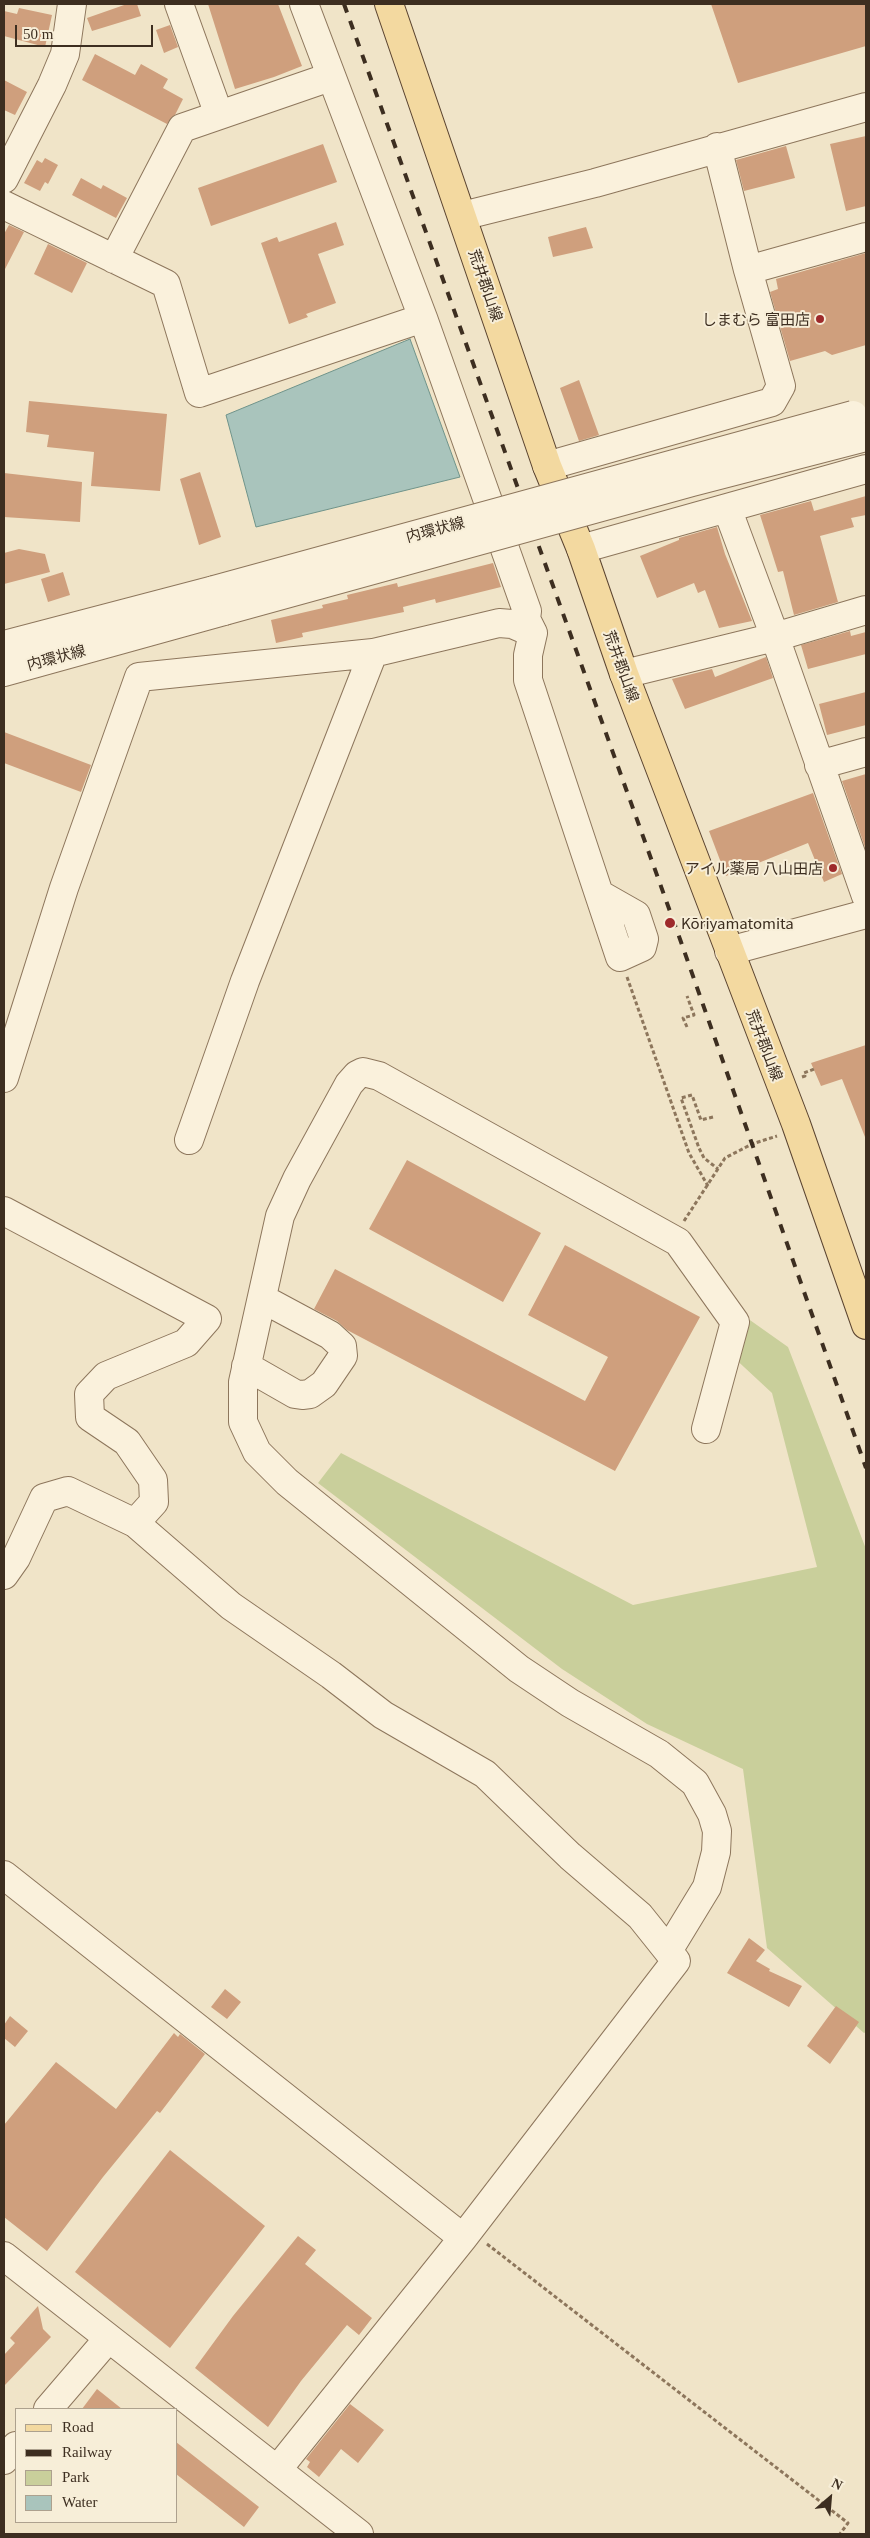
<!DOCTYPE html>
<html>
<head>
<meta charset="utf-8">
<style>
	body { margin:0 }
	#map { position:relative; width:870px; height:2538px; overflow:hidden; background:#f0e4c8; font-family:Georgia,serif }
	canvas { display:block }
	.frame { position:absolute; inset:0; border:5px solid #3d2e20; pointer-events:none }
	.legend { position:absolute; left:15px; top:2408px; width:162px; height:115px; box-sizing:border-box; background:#f7eed8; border:1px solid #ada18e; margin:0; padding:6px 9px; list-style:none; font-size:15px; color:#3d2e20 }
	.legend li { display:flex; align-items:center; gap:10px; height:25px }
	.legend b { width:25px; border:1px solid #ada18e }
	.north { position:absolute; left:805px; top:2473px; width:50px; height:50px; -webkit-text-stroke:4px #f7eed8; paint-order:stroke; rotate:27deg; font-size:14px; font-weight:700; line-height:20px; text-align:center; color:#3d2e20 }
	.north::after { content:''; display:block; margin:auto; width:18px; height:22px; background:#3d2e20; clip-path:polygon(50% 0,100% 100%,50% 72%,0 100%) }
	.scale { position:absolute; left:15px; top:25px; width:138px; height:22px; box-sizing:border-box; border:2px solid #3d2e20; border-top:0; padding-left:6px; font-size:15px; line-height:18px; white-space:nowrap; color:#3d2e20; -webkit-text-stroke:4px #f7eed8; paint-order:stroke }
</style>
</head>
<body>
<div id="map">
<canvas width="870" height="2538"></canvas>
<div class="frame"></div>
<ul class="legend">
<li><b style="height:6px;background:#f3d9a0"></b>Road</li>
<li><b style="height:6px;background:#3d2e20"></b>Railway</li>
<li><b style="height:14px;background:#c9cf9b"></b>Park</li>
<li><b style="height:14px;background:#a9c4bc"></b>Water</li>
</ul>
<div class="north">N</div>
<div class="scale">50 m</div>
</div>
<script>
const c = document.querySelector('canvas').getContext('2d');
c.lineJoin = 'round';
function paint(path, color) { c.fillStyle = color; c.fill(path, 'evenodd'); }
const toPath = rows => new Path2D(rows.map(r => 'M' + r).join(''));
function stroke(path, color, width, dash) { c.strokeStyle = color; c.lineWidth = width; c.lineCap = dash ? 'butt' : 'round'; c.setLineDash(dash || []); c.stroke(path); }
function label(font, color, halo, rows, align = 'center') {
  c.font = font + ' Georgia,"Noto Sans JP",serif'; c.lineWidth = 4; c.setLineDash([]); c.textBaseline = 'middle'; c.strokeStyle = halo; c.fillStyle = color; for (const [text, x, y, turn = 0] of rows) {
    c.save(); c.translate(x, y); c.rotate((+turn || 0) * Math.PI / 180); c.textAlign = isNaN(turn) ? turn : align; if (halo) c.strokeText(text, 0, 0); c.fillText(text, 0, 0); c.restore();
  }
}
paint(toPath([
	[747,1318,788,1347,866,1549,866,2032,864,2033,767,1948,743,1769,647,1724,562,1669,318,1483,341,1453,633,1605,817,1567,772,1393,730,1354]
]), '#c9cf9b');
const water = toPath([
	[410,339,460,477,256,527,226,415,410,339]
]);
paint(water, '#a9c4bc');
stroke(water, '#6f938a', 1);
paint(toPath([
	[127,4,137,4,141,16,92,31,87,18],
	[208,4,278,4,302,66,274,77,235,89],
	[711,4,866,4,866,46,738,83],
	[19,8,52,15,45,47,4,36,4,11,17,14],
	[170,25,178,47,164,53,156,30],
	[95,54,135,75,141,64,168,79,163,88,183,99,175,115,167,124,82,80],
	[4,80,27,92,15,115,4,110],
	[866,136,866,206,846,211,830,144],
	[323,144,337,182,211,226,198,188],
	[786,146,795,178,744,191,736,160],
	[45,158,58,165,48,184,45,182,40,191,24,183,37,160,42,163],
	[81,178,101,189,103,185,127,198,116,218,72,195],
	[336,222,344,245,318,254,336,303,306,314,308,317,289,324,261,243,277,237,279,242],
	[9,225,24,232,4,271,4,234],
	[586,227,593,248,553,257,548,237],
	[48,244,87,263,72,293,34,274],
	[866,253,866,345,832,355,825,351,790,361,770,292,778,289,776,279],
	[579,380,599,435,579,441,560,388],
	[29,401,167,414,160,491,91,486,94,452,47,447,49,435,26,432],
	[200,472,221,537,199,545,180,479],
	[4,473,82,482,80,522,4,517],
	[866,496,866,515,851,518,854,527,820,536,838,602,794,615,783,571,778,572,760,515,811,501,814,511],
	[717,527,725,554,752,621,719,628,705,590,698,593,694,583,657,598,640,556,679,540,679,538],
	[19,549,45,554,50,572,4,584,4,553],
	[493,563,501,587,436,603,435,599,403,607,404,612,302,633,303,637,276,643,271,620,323,608,322,605,348,599,347,595,397,583,398,587],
	[63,572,70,595,48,602,41,579],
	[850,631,851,636,866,632,866,654,808,669,801,645],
	[766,657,773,678,685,709,672,679,712,669,715,677],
	[866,692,866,725,827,735,819,704],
	[4,732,91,765,81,792,4,763],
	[866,774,866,850,842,781],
	[813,793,842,874,824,882,808,843,726,876,709,831],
	[866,1045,866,1137,865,1137,842,1079,821,1086,811,1063],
	[407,1160,541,1233,503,1302,369,1229],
	[565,1245,700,1317,615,1471,347,1330,337,1321,314,1309,335,1269,585,1401,608,1357,528,1315],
	[749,1938,765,1950,756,1961,770,1969,769,1971,802,1986,789,2007,727,1973],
	[225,1989,241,2002,227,2019,211,2007],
	[836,2006,859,2022,830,2064,807,2046],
	[10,2016,28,2031,15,2047,4,2038,4,2025],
	[174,2033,178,2037,180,2034,205,2054,160,2113,157,2111,103,2177,47,2251,4,2217,4,2125,56,2062,116,2109],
	[170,2150,265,2226,170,2348,75,2272],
	[298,2236,316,2250,305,2264,372,2318,359,2335,347,2325,301,2381,268,2427,195,2368,233,2316],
	[38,2306,43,2329,51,2337,4,2386,4,2355,15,2343,10,2338],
	[97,2389,122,2409,82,2409],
	[350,2404,384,2430,358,2463,341,2449,319,2477,307,2467,310,2462,306,2459],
	[176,2442,259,2507,244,2527,176,2474]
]), '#cf9f7d');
const minor = toPath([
	[179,4,219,115],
	[4,179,52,85,65,54,72,4],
	[4,205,166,284,199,393,423,318,304,4],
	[462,216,595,183,866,107],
	[114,259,182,128,330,77],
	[748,270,866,237],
	[423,318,527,611,526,619,533,633,528,655,528,680,599,894,620,957,642,947,644,939,636,915,599,894],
	[547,466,772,402,781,386,748,270,717,147],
	[727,508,775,637,866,896],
	[581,549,866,469],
	[4,645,214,590],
	[4,672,224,611],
	[624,674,775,637,866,610],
	[819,765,866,752],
	[729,951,866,914],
	[4,1078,64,888,139,677,373,653,499,623,512,624,533,633],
	[189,1140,245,981,373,653],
	[4,1211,207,1319,186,1343,106,1376,89,1394,90,1417,127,1442,153,1480,154,1502,135,1523],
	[246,1366,295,1394,302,1395,310,1394,324,1384,343,1356,342,1346,330,1335,263,1299],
	[4,1575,16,1558,44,1498,68,1491,135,1523,231,1606,331,1675,383,1715,485,1774,570,1856,640,1916,676,1961,463,2238,277,2470],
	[4,1875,463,2238],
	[668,1951,707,1887,716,1852,717,1831,712,1814,695,1783,659,1754,570,1703,519,1669,287,1482,257,1452,243,1422,243,1382,280,1216,297,1179,349,1084,357,1075,363,1072,379,1076,678,1242,735,1322,706,1429],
	[4,2256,359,2534],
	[48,2409,108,2339],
	[4,2460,16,2446]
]);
const major = toPath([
	[389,4,547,466,581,549,624,674,796,1124,866,1325]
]);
stroke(minor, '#8d765c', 30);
stroke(major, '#5b4430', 30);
stroke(toPath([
	[627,977,689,1153,708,1186],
	[687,1027,683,1018,694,1015,687,996],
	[802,1077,805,1076,804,1073,814,1069],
	[713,1117,701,1120,692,1095,681,1098,699,1148,704,1158,718,1169],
	[684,1221,725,1158,752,1144,777,1136],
	[487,2244,848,2523,840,2534]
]), '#8d765c', 3, [4, 2.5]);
stroke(minor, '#faf1dc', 28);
stroke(major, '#f3d9a0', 28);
stroke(toPath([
	[344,4,681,942,866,1468]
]), '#3d2e20', 4, [9, 9]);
const minorBridge = toPath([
	[214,590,853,415],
	[224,611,692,482,866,437]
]);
stroke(minorBridge, '#8d765c', 30, []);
stroke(minorBridge, '#faf1dc', 28);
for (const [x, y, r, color] of [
	[820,319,5,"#9e2a2b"],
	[833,868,5,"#9e2a2b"],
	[670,923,6,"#9e2a2b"]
]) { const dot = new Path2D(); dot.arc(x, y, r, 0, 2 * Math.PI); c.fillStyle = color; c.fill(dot); stroke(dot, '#f7eed8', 2); }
label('15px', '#3d2e20', '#f7eed8', [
	["荒井郡山線",486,285,71],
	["内環状線",435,529,-15],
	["内環状線",56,657,-15],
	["荒井郡山線",622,666,70],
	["荒井郡山線",765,1045,69]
]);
label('15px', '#3d2e20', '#f7eed8', [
	["しまむら 富田店",810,319],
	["アイル薬局 八山田店",823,868],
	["Kōriyamatomita",681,923,"left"]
], 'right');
</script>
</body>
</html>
